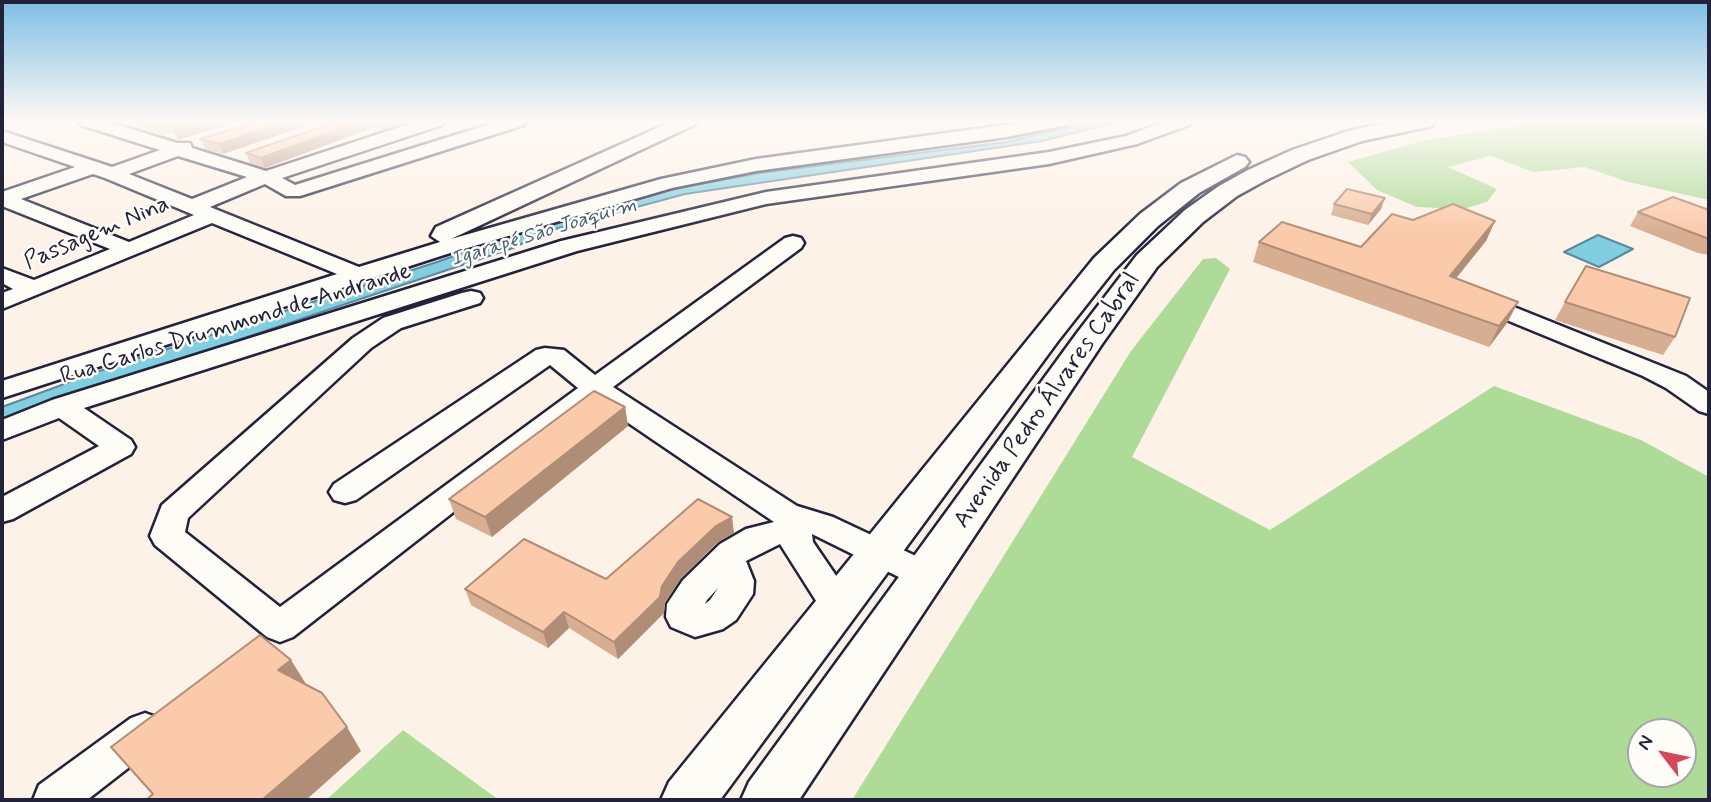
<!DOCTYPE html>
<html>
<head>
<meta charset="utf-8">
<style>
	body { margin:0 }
	#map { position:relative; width:1711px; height:802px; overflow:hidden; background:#fdf2e8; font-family:Mynerve,sans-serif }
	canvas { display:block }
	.frame { position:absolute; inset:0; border:4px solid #22223b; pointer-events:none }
	.north { position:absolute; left:1627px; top:718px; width:70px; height:70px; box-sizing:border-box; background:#fdfcf7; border:2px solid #a5a5ac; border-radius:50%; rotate:302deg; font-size:19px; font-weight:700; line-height:28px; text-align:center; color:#22223b }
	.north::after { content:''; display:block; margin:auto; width:24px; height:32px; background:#d1495b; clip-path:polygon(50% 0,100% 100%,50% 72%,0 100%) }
</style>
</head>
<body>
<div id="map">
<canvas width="1711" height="802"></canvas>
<div class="frame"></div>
<div class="north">N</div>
</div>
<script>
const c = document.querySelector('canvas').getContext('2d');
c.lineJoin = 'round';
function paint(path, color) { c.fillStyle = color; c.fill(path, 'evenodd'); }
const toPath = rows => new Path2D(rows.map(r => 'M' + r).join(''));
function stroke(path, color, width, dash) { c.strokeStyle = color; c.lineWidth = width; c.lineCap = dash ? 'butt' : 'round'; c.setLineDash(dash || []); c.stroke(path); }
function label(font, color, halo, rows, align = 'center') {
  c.font = font + ' Mynerve,sans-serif'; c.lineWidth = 5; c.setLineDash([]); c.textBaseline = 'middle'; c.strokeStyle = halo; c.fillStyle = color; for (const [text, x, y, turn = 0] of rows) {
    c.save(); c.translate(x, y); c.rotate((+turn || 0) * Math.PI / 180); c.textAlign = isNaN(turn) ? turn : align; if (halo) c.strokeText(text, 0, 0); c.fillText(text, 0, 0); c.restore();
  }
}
paint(toPath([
	[120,121,212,121,163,135],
	[1538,121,1709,121,1709,200,1628,182,1585,167,1533,172,1491,156,1448,167,1497,189,1487,202,1463,209,1417,207,1377,190,1348,162,1422,141],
	[1216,258,1230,269,1132,457,1270,530,1494,386,1641,440,1709,477,1709,800,852,800,1131,351,1203,259],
	[1641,732,1683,732,1683,774,1641,774],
	[403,730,499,800,326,800]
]), '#afdb99');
const water = toPath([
	[1094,121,1122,121,1042,141,685,194,548,231,513,248,2,419,2,407,105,369,437,262,568,215,667,190,760,173,1006,142,1094,121],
	[1598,235,1633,249,1599,267,1564,252,1598,235]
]);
paint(water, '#82cee1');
stroke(water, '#5c899f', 2);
const minor = toPath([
	[78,121,105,121,177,143,190,143,192,148,266,171,418,121,445,121,442,125,282,178,295,185,500,121,527,121,524,125,300,196,286,196,265,184,210,207,359,267,440,242,431,236,436,227,673,121,697,121,694,125,451,239,661,179,756,159,1034,121,1069,121,1066,125,1007,137,756,171,672,188,447,254,2,398,2,381,337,274,212,223,2,309,2,293,13,289,2,283,2,268,34,280,110,249,2,206,2,192,75,167,2,142,2,131,112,167,160,150,81,125,78,121],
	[178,156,247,177,192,199,129,174,178,156],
	[93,174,105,178,194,215,129,242,21,199,93,174],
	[1166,121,1192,121,1189,125,1137,144,1049,164,766,204,577,251,84,408,131,440,135,447,131,454,13,519,2,522,2,497,99,446,59,418,2,440,2,420,52,400,561,241,766,192,1049,152,1126,136,1166,121],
	[793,236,801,238,804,243,801,248,613,387,797,506,833,517,937,566,942,575,937,584,925,588,913,584,812,534,813,542,856,605,851,615,838,619,825,615,780,544,746,561,754,581,753,594,736,620,723,629,695,637,671,627,666,617,667,604,683,580,720,544,746,529,774,522,596,401,293,637,280,642,267,637,155,545,150,536,162,505,353,338,383,318,462,293,471,291,480,293,483,298,480,303,401,328,371,348,188,518,185,532,280,607,578,388,550,365,356,500,345,503,334,500,329,492,334,484,536,350,545,348,564,350,595,375,785,238,793,236],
	[718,588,710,600,705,604,707,600,718,588],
	[1479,293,1686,376,1709,392,1709,414,1699,411,1666,388,1643,376,1470,305,1467,300,1470,295,1479,293],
	[145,713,159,718,165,731,159,744,87,800,33,800,39,785,131,718,145,713]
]);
const major = toPath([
	[1394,121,1435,121,1432,126,1362,141,1308,160,1266,180,1237,196,1203,222,1157,267,1102,344,799,800,741,800,749,782,1077,333,1137,255,1185,210,1219,186,1248,170,1292,150,1348,131,1394,121],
	[1237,155,1245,157,1249,162,1245,167,1199,193,1158,226,1114,270,1058,341,720,800,661,800,669,782,1094,258,1140,214,1181,183,1237,155]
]);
stroke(minor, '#22223b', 5);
stroke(major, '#22223b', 5);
paint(minor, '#fdfcf7');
paint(major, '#fdfcf7');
paint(toPath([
	[259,121,223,154,205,149,200,139],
	[338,121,409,121,382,130,377,126,265,168,250,163,246,153],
	[1334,204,1381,209,1368,225,1331,215],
	[1709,210,1709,255,1698,253,1630,226,1638,212],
	[1413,220,1495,221,1486,241,1456,278,1518,302,1507,323,1489,347,1253,262,1259,242,1361,247],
	[1565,302,1675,337,1663,355,1555,320],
	[625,407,628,426,492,537,456,519,449,499],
	[734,533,718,542,681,578,665,603,664,613,618,659,569,628,548,648,471,605,465,589,606,579]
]), '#d8ae92');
paint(toPath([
	[203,121,240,121,178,140,173,130],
	[287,121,320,121,223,154,219,144],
	[361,121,375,121,377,126,265,168,261,158],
	[379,121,409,121,382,130],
	[1385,198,1381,209,1368,225,1372,214],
	[1495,221,1486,241,1441,297,1450,276],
	[1518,302,1507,323,1489,347,1499,326],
	[625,407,628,426,492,537,485,517],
	[732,517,734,533,718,542,681,578,665,603,664,613,618,659,614,642,662,586,678,562,716,526],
	[564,612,569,628,548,648,543,632],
	[291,660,306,684,278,670],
	[347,727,361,751,306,800,262,800]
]), '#b08d77');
const building = toPath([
	[259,121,287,121,219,144,200,139,259,121],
	[338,121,361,121,261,158,246,153,338,121],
	[1347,189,1385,198,1372,214,1334,204,1347,189],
	[1673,197,1709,210,1709,239,1638,212,1673,197],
	[1453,204,1495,221,1450,276,1518,302,1499,326,1259,242,1282,222,1361,247,1392,214,1413,220,1453,204],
	[1586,266,1690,298,1675,337,1565,302,1586,266],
	[594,391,625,407,485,517,449,499,594,391],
	[698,499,732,517,716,526,678,562,662,586,660,597,614,642,564,612,543,632,465,589,524,539,606,579,698,499],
	[260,635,291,660,278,670,322,693,347,727,262,800,146,800,153,794,111,747,260,635]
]);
paint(building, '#fbcaaa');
stroke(building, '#b08d77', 2);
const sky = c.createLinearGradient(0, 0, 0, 233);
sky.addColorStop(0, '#7fbee5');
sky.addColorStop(0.52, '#fef9f5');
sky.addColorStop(1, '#fef9f500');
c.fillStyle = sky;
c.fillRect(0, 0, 1711, 233);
label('italic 21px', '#445e75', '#fdfcf7', [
	["Igarapé São Joaquim",544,233,-17]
]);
label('24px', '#22223b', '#fdfcf7', [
	["Passagem Nina",97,234,-23],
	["Rua Carlos Drummond de Andrande",236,325,-17],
	["Avenida Pedro Álvares Cabral",1048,401,-55]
]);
</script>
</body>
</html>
